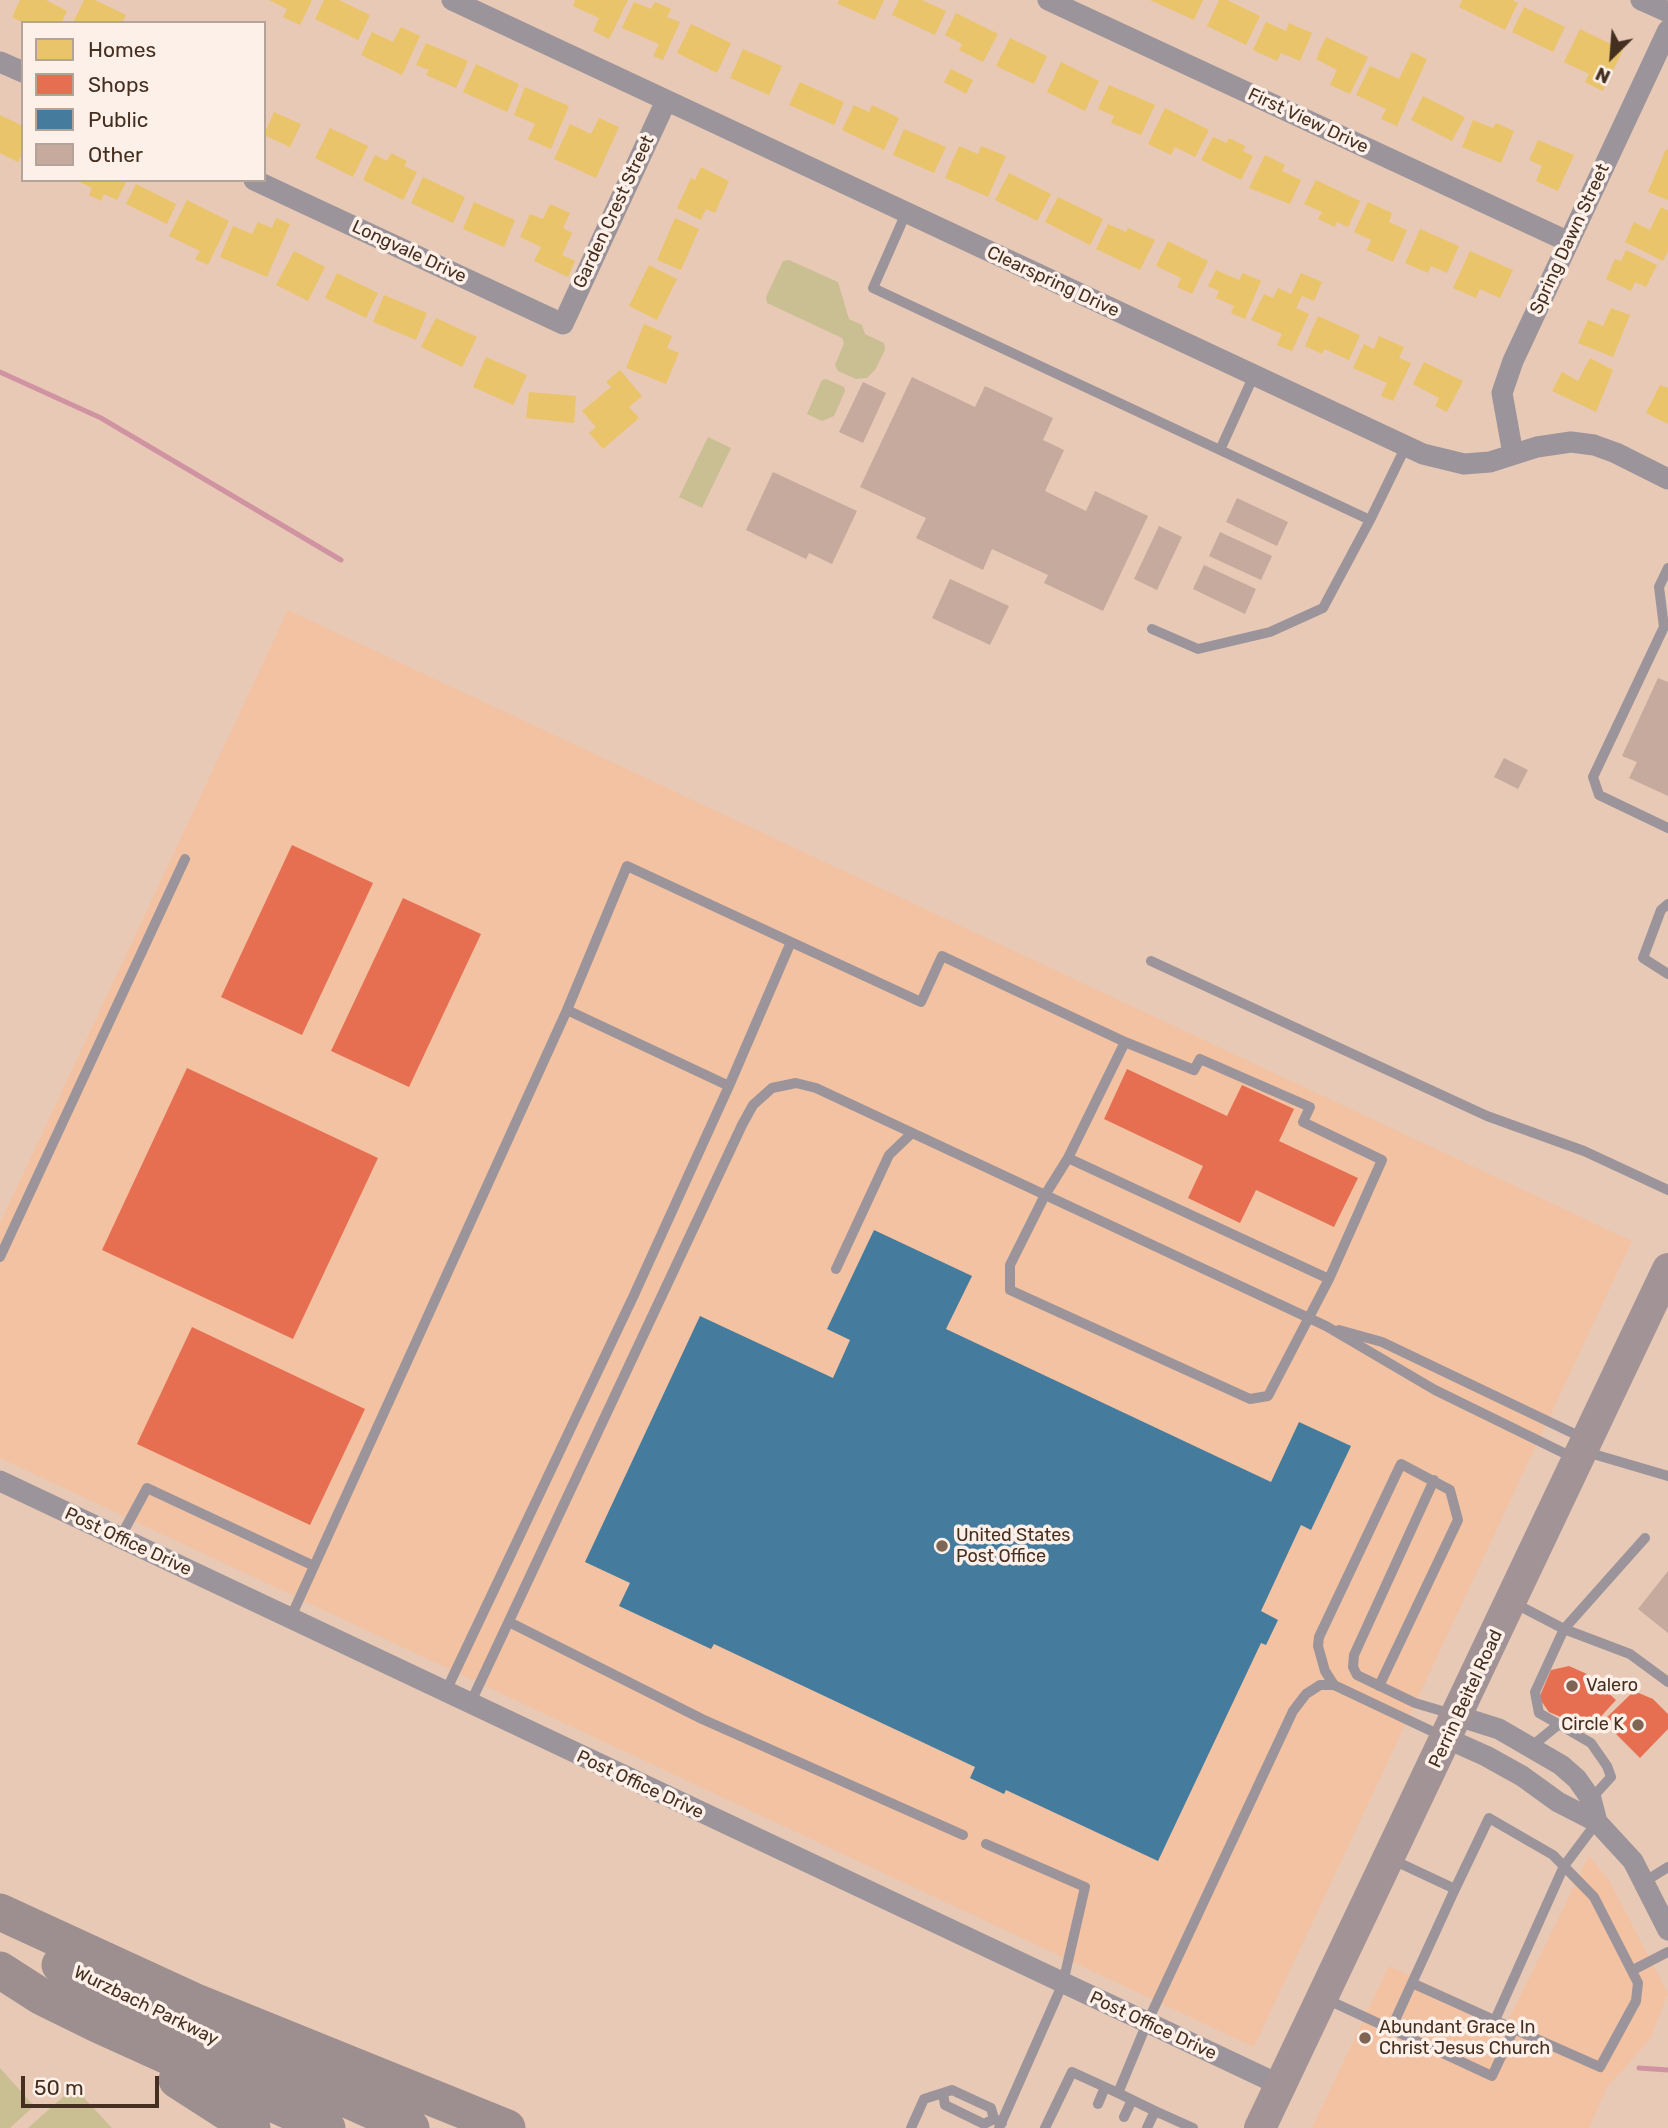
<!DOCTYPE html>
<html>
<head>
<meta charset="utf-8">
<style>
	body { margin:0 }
	#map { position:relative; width:1668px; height:2128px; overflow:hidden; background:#e8c9b5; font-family:Rubik,sans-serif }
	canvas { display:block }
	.legend { position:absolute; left:21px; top:21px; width:245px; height:161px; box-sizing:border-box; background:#fcf0e9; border:2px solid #b3a399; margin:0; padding:9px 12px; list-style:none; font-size:21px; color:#452f20 }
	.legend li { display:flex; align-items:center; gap:14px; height:35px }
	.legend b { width:35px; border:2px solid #b3a399 }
	.north { position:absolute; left:1577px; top:21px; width:70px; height:70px; -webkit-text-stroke:5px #fcf0e9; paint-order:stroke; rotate:205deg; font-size:19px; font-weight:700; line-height:28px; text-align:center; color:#452f20 }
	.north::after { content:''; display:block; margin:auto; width:24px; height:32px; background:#452f20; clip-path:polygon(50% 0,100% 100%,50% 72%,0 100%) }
	.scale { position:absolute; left:21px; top:2076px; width:138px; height:32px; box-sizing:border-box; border:4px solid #452f20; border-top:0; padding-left:9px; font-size:21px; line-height:24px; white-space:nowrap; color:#452f20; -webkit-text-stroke:5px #fcf0e9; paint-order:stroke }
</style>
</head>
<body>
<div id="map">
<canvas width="1668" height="2128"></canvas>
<ul class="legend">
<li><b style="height:19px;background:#e9c46a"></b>Homes</li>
<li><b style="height:19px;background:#e76f51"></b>Shops</li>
<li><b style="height:19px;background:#457b9d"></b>Public</li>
<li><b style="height:19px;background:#c5aa9d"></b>Other</li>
</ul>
<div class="north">N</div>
<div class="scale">50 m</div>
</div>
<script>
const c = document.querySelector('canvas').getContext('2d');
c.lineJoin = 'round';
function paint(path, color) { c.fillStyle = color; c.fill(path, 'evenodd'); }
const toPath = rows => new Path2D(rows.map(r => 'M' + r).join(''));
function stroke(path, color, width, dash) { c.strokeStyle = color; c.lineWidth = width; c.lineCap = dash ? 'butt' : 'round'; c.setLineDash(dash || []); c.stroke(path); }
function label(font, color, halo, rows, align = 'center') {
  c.font = font + ' Rubik,sans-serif'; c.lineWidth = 7; c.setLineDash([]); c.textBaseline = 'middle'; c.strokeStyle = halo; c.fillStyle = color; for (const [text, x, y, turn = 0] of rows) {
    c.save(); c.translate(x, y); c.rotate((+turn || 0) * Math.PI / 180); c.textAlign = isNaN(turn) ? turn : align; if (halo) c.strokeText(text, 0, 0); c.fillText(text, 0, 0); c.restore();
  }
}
paint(toPath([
	[288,610,1632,1241,1254,2047,0,1458,0,1223],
	[1589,1856,1610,1882,1668,1994,1650,2039,1606,2089,1589,2128,1312,2128,1389,1966,1508,2021]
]), '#f2c2a2');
paint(toPath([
	[789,260,838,282,849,319,862,325,865,334,884,343,885,350,875,370,867,378,856,379,838,371,835,365,844,343,842,338,767,303,766,297,783,261],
	[826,379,844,387,845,391,834,416,822,421,807,414,822,380],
	[708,437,731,448,702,508,679,497],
	[0,2068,34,2106,10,2128,0,2128],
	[74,2087,112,2128,28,2128]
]), '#c9bf93');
paint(toPath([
	[20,0,46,0,67,11,61,23,24,23,12,17],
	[84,0,95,0,126,15,122,23,73,23],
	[269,0,312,0,300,25,283,17,287,9],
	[324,0,339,0,370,15,358,40,315,19],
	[575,0,628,0,609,39,593,31,599,18,573,6],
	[839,0,884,0,875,20,838,4],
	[899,0,922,0,946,11,935,35,892,15],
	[1150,0,1203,0,1194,20],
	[1219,0,1227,0,1260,16,1246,45,1207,26],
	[1462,0,1512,0,1518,3,1505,30,1459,7],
	[634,2,651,9,655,2,671,9,667,17,680,22,663,60,653,56,659,44,622,28],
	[1524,7,1565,27,1553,52,1512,32],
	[956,13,998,34,983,62,959,50,962,44,945,35],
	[1266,22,1286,31,1289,23,1312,33,1300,61,1281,53,1277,61,1253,50],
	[691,24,731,43,717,73,677,53],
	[401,27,420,36,402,75,361,55,372,32,393,42],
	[1580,29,1623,50,1603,91,1585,82,1589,74,1564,62],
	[1326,37,1368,57,1350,94,1330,85,1337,70,1316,59],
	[1010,38,1047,56,1034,84,996,66],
	[426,43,468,61,456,88,426,75,429,70,416,65],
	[743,49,782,66,769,95,730,78],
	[1412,52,1427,59,1397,126,1381,119,1386,109,1356,95,1370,66,1399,79],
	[1061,62,1099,81,1085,111,1047,92],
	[476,64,519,84,507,112,463,92],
	[951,69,973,80,966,94,944,82],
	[800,82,844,102,834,125,789,105],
	[1109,85,1155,105,1141,135,1111,123,1114,116,1098,109],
	[525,87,569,106,551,149,528,139,535,124,514,115],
	[1423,96,1465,117,1452,141,1411,120],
	[854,105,869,112,872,105,899,118,884,150,842,130],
	[1165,108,1209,130,1195,157,1175,147,1171,155,1148,144],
	[274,112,301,124,290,147,264,135],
	[0,115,23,126,23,152,18,162,0,153],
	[599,118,619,127,596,178,554,159,570,124,591,134],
	[1473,120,1493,128,1496,123,1514,131,1501,163,1462,147],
	[330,128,368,146,353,177,315,158],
	[904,129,946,147,934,173,893,155],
	[1213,137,1226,143,1229,138,1245,146,1243,151,1253,156,1241,180,1201,160],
	[1538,140,1574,155,1558,191,1536,181,1542,166,1529,160],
	[959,146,978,154,981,146,1006,156,988,197,945,178],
	[1666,149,1668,150,1668,200,1648,192],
	[391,153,407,161,404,166,417,172,403,200,363,180,375,155,387,161],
	[1265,155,1285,165,1282,171,1301,180,1290,204,1249,188],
	[701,167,729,181,715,213,706,209,701,220,677,208,691,178,695,180],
	[1009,173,1051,194,1037,221,995,200],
	[423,177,465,197,453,223,411,203],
	[76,180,127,180,117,200,104,194,101,201,89,195,92,188],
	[1316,180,1360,201,1348,227,1337,222,1335,227,1318,219,1322,212,1304,204],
	[136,184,176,204,167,224,126,204],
	[1058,197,1103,219,1090,245,1045,222],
	[187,200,229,221,208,265,195,259,200,251,169,236],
	[474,202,515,220,504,247,463,229],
	[1368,202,1392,213,1389,222,1407,230,1393,262,1367,250,1371,240,1354,232],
	[550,204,570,213,563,228,572,233,562,255,575,261,568,277,534,261,541,247,520,237,530,214,543,219],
	[1661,207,1668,211,1668,251,1663,261,1625,242,1634,222,1650,230],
	[276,218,290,224,267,277,220,257,233,226,252,234,258,222,272,228],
	[675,218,699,229,681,270,657,260],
	[1108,224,1126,232,1128,228,1155,240,1140,270,1096,249],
	[1420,229,1459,246,1447,273,1431,266,1428,273,1405,263],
	[1168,241,1208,261,1192,294,1177,287,1181,278,1156,266],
	[1626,250,1657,265,1646,287,1635,282,1631,291,1606,279,1615,259,1621,261],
	[294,251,325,267,308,301,276,285],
	[1470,251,1513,270,1500,298,1480,289,1476,298,1453,288],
	[649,265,677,279,657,320,629,306],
	[1216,270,1239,280,1243,273,1261,281,1245,319,1231,313,1234,306,1216,298,1219,291,1208,286],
	[337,273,378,293,366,318,325,298],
	[1301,273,1322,282,1314,301,1302,296,1296,308,1309,314,1292,351,1277,345,1282,334,1251,320,1264,294,1273,298,1278,288,1291,294],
	[384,295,427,313,416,340,373,322],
	[1611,308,1630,315,1613,357,1578,343,1588,320,1603,326],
	[1318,316,1360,335,1349,360,1324,349,1322,354,1305,346],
	[436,318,477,337,462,367,421,347],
	[644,324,672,336,667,348,679,353,666,384,626,368],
	[1379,336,1404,347,1399,358,1411,363,1393,401,1381,396,1387,383,1353,368,1364,344,1374,349],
	[486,357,527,375,513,405,473,387],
	[1590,358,1613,370,1596,412,1552,391,1562,372,1578,381],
	[1424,362,1463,381,1447,412,1435,406,1439,398,1413,384],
	[620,370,642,396,629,407,639,418,603,449,589,433,596,427,582,411,611,387,606,382],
	[1660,385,1668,388,1668,424,1646,413],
	[529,392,576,396,574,423,526,418]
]), '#e9c46a');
paint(toPath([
	[292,845,373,883,302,1035,221,997],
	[403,898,481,934,409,1087,331,1051],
	[187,1068,378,1158,293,1339,102,1250],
	[1127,1069,1227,1116,1242,1085,1294,1109,1279,1141,1358,1178,1334,1227,1256,1190,1240,1223,1188,1198,1203,1166,1104,1119],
	[192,1327,365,1409,310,1525,137,1444],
	[1569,1666,1587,1674,1616,1700,1596,1722,1568,1720,1549,1712,1539,1698,1551,1670],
	[1634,1691,1653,1699,1668,1714,1668,1729,1640,1758,1603,1721]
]), '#e76f51');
paint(toPath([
	[874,1230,972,1276,946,1329,1271,1482,1299,1422,1351,1446,1311,1530,1301,1525,1261,1611,1278,1620,1266,1645,1261,1643,1158,1861,1006,1790,1004,1794,970,1778,975,1767,714,1644,711,1649,619,1606,630,1583,585,1562,700,1316,833,1378,850,1340,827,1329]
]), '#457b9d');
stroke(toPath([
	[0,372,101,418,341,560],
	[1639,2068,1668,2070]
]), '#d093a2', 5);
paint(toPath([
	[912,377,975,407,985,386,1053,418,1043,440,1064,450,1045,491,1086,511,1095,491,1148,516,1103,611,1044,583,1048,575,992,549,983,570,916,538,926,518,860,487],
	[863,382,886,393,863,443,839,432],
	[773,472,857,511,832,564,809,553,806,559,746,530],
	[1237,498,1288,522,1277,546,1226,522],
	[1159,526,1182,537,1157,590,1134,579],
	[1220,532,1272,556,1261,580,1209,556],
	[1204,565,1256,589,1245,614,1193,589],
	[950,579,1009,606,990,645,932,618],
	[1658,678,1668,682,1668,796,1629,778,1637,762,1622,756],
	[1504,758,1528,770,1518,789,1494,777],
	[1668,1571,1668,1633,1638,1609]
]), '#c5aa9d');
stroke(toPath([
	[906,213,873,288,1220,450,1254,375],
	[1220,450,1370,520,1406,446],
	[1668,568,1659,587,1664,627,1593,777,1599,795,1668,828],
	[1152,629,1198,649,1270,632,1323,608,1370,520],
	[1668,904,1661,910,1643,958,1668,974],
	[1151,961,1487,1116,1584,1151,1668,1190],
	[567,1010,627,866,791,942],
	[729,1086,791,942,921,1002,942,956,1125,1042,1194,1070,1200,1059,1310,1107,1303,1122,1382,1160,1329,1279,1068,1158,1125,1042],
	[1068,1158,1045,1195,1010,1265,1010,1290,1250,1399,1268,1396,1329,1279],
	[0,1257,185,859],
	[836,1269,889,1155,912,1133],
	[1339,1330,1382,1342,1583,1438],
	[1583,1451,1668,1476],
	[1434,1480,1354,1655,1353,1667,1357,1675,1415,1703,1452,1714],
	[120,1538,147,1488,314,1566],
	[1645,1538,1564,1629,1630,1654,1668,1682],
	[1514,1603,1564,1629,1535,1692,1539,1713,1591,1743,1607,1766,1611,1777,1591,1799],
	[290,1619,567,1010,729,1086,634,1295,445,1693],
	[509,1622,702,1719,963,1835],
	[1379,1686,1458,1520,1450,1490,1401,1464,1319,1637,1318,1646,1325,1671,1334,1685,1444,1737],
	[470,1704,742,1125,753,1105,772,1088,796,1083,816,1088,1326,1326,1435,1390,1576,1459],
	[1532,1746,1559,1724],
	[986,1844,1085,1887,1063,1983,999,2128],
	[1644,1882,1668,1867],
	[1633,1970,1668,1952],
	[1412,1983,1514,2029],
	[1326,1999,1492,2076,1514,2029,1600,2067,1636,2001,1638,1983,1594,1897,1553,1855,1489,1818,1455,1889,1391,1859],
	[1495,2020,1564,1866,1597,1822],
	[1391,2029,1455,1889],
	[943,2094,945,2105,984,2124,994,2119],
	[1098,2104,1105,2087],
	[1155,2111,1118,2093,1147,2023,1293,1711,1306,1694,1320,1685,1334,1685],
	[1124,2117,1132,2100],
	[911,2128,924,2099,952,2090,991,2108,994,2119,1002,2123],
	[1045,2128,1072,2072,1118,2093],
	[1147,2128,1155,2111,1193,2128]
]), '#9b949b', 10);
stroke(toPath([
	[452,0,1423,454,1464,464,1490,462,1537,447,1571,442,1594,445,1616,453,1668,479],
	[1048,0,1569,242],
	[1641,0,1668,12],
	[0,62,23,72],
	[254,180,563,324,666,101],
	[1513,454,1502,393,1513,361,1668,30],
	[0,1481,1282,2086],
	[1458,1716,1499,1729,1561,1765,1577,1779,1591,1799,1597,1822],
	[1448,1739,1486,1756,1522,1776,1558,1802,1597,1822,1633,1861,1668,1930]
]), '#9b949b', 21);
stroke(toPath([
	[1260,2128,1668,1269]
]), '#a29496', 32);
stroke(toPath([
	[0,1912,198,2003,507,2128],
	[60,1965,157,2014,411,2128],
	[0,1970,42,1997,99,2025,327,2128],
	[177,2080,252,2128]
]), '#9d8f90', 37);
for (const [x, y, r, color] of [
	[942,1546,7,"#7e6554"],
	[1572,1686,7,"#7e6554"],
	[1638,1725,7,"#7e6554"],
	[1365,2038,7,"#7e6554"]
]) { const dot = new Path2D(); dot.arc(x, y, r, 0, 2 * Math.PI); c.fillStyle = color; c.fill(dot); stroke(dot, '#fcf0e9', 2.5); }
label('18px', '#452f20', '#fcf0e9', [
	["First View Drive",1308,121,25],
	["Garden Crest Street",614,212,-65],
	["Spring Dawn Street",1570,239,-65],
	["Longvale Drive",409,252,25],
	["Clearspring Drive",1053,282,25],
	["Post Office Drive",128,1542,25],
	["Perrin Beitel Road",1466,1699,-65],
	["Post Office Drive",640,1785,25],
	["Wurzbach Parkway",146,2006,26],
	["Post Office Drive",1153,2026,25]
]);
label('18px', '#452f20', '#fcf0e9', [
	["United States",956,1536],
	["Post Office",956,1557],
	["Valero",1586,1686],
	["Circle K",1624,1725,"right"],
	["Abundant Grace In",1379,2028],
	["Christ Jesus Church",1379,2049]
], 'left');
</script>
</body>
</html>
